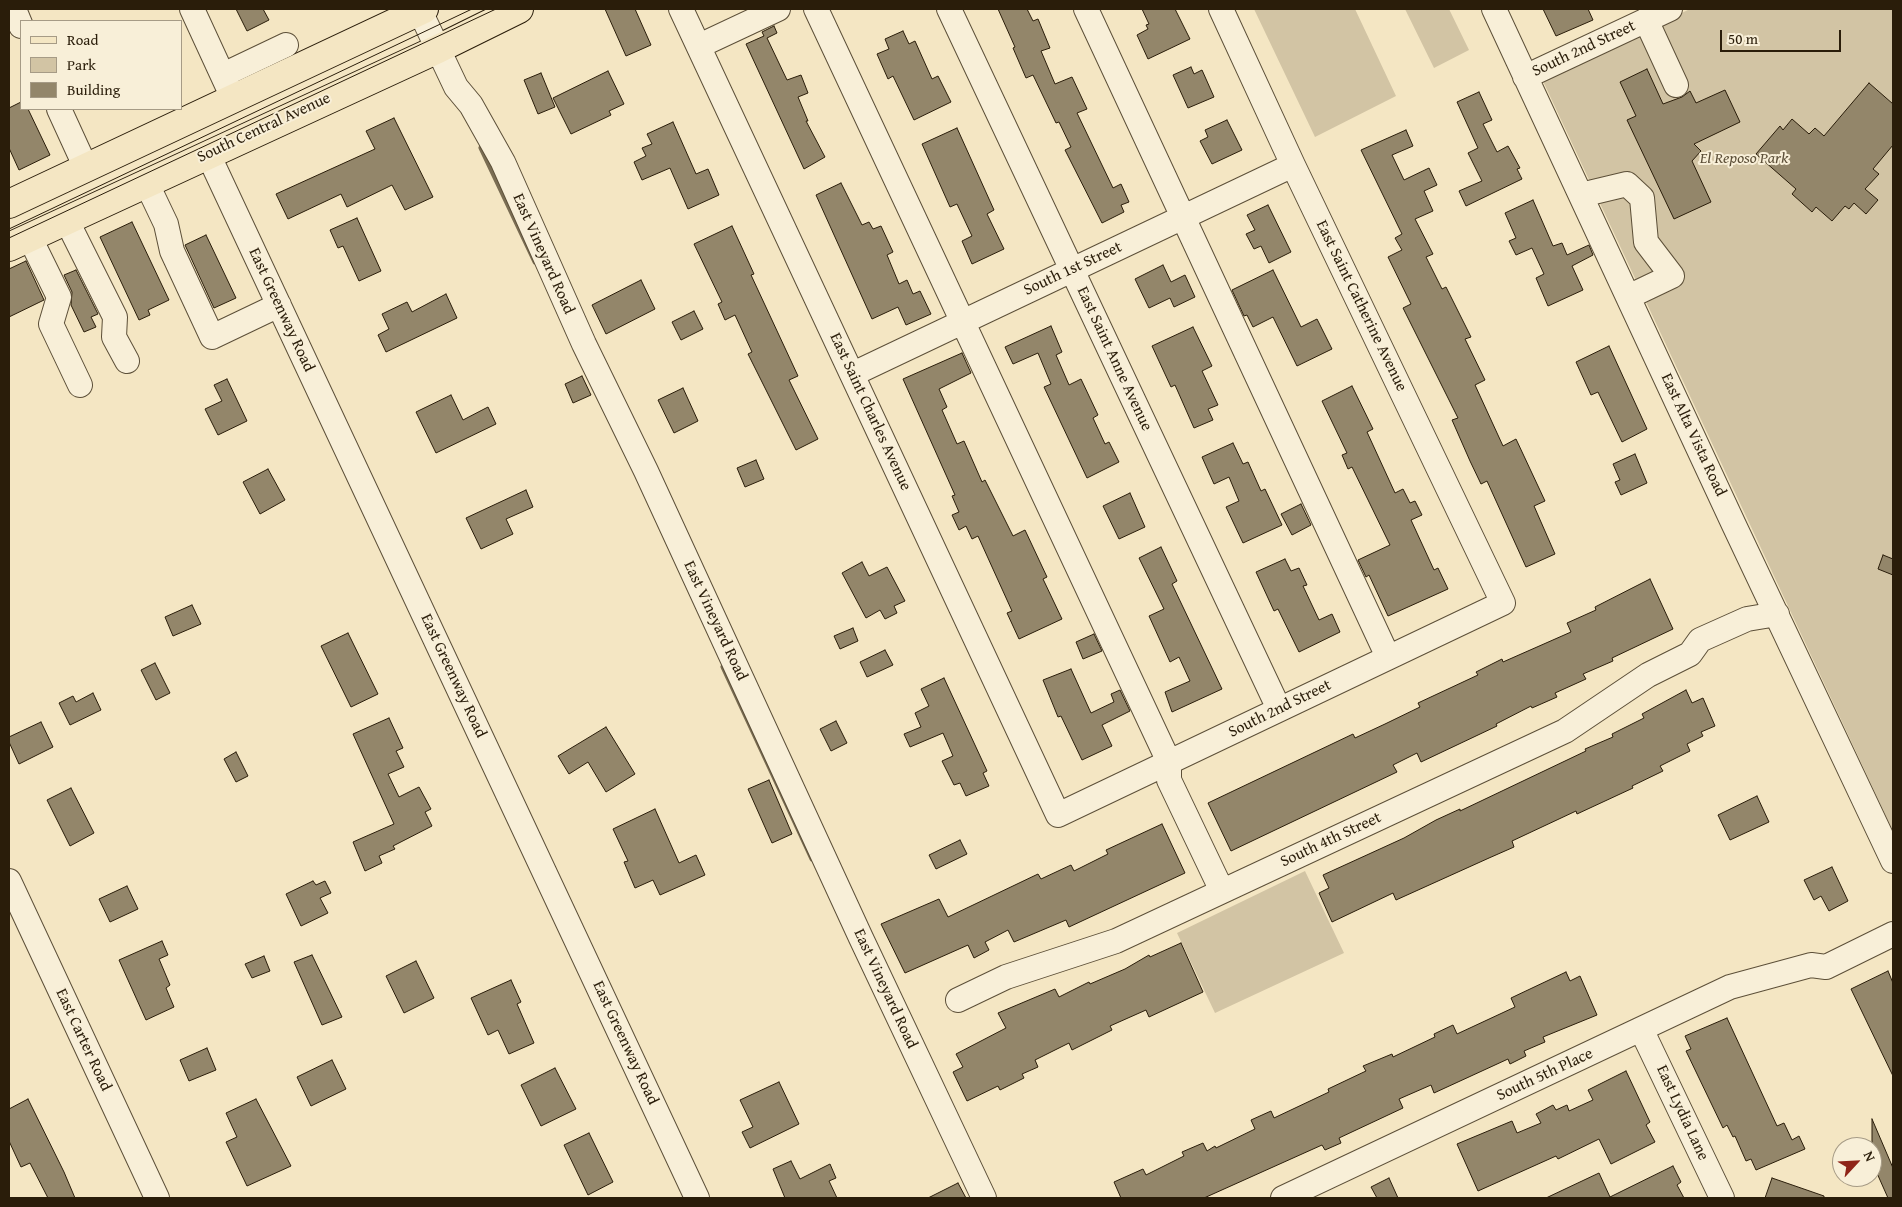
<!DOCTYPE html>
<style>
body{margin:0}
#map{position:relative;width:1902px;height:1207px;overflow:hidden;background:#f4e6c3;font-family:"Gentium Book Plus",serif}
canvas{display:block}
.frame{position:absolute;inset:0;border:10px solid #2a1d0a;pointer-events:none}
.legend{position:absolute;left:20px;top:20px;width:162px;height:90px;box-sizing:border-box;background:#f8efd8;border:1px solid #a69b86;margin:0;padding:6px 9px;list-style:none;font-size:15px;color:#2a1d0a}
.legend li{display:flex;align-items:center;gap:10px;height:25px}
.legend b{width:25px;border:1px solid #a69b86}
.north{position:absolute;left:1832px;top:1137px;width:50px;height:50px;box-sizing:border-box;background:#f8efd8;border:1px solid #a69b86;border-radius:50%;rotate:65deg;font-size:14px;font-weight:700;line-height:20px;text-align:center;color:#2a1d0a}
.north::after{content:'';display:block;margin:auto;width:18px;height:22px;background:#8f2418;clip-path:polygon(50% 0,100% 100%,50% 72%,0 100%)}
.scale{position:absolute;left:1720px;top:30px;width:121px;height:22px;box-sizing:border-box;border:2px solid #2a1d0a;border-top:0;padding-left:6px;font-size:15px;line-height:18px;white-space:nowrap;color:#2a1d0a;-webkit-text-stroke:4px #f8efd8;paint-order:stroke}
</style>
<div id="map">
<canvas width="1902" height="1207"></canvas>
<div class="frame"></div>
<ul class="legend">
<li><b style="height:6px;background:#f4e6c3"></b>Road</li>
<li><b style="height:14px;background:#d2c4a4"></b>Park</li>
<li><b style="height:14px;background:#93866a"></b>Building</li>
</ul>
<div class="north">N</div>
<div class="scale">50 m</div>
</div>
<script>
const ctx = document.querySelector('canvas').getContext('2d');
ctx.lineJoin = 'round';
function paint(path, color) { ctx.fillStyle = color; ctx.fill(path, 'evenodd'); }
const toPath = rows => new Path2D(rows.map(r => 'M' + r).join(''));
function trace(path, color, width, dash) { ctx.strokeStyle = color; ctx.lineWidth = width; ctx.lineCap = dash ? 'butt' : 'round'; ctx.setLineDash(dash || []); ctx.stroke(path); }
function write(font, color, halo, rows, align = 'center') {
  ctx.font = font + ' "Gentium Book Plus",serif'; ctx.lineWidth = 4; ctx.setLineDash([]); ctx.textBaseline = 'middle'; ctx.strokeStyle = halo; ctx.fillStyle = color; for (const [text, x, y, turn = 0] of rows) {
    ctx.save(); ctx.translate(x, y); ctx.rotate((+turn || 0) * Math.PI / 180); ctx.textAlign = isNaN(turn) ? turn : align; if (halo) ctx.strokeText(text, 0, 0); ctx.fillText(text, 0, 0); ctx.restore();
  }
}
paint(toPath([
 [1254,9,1355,9,1396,96,1315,137],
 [1405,9,1449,9,1469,50,1434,68],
 [1690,9,1893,9,1893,831,1542,79],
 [1305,871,1344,953,1215,1013,1177,933]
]), '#d2c4a4');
trace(toPath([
 [481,148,535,262],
 [723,667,812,859]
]), '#7a6d53', 5);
const building = toPath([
 [236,9,263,9,269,20,247,31,236,9],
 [605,9,635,9,651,45,626,56,605,9],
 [998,9,1027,9,1033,21,1038,19,1050,48,1041,51,1055,84,1072,77,1087,109,1077,113,1113,188,1121,184,1129,202,1121,205,1124,212,1102,223,1065,150,1071,147,1059,122,1056,123,1033,75,1026,78,1013,48,1015,47,998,9],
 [1142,9,1175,9,1190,39,1148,59,1137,35,1148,29,1146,25,1149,24,1142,9],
 [1543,9,1588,9,1593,20,1556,36,1543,9],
 [774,26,777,33,767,38,787,80,801,75,808,93,798,97,808,121,806,121,825,157,804,169,746,44,764,36,762,32,774,26],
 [903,31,909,44,915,41,932,79,938,76,951,102,914,120,893,76,888,79,877,54,889,49,885,39,903,31],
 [1191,67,1194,74,1202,70,1214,97,1188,108,1173,75,1191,67],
 [1647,69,1663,104,1682,97,1690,91,1696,103,1725,90,1740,122,1694,144,1701,151,1692,161,1711,202,1674,219,1627,120,1636,116,1620,82,1647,69],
 [608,71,624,104,609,111,611,115,571,134,553,98,608,71],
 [541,73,555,107,538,114,524,80,541,73],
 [1869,83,1893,104,1893,145,1873,169,1879,174,1865,189,1878,200,1866,214,1854,203,1849,209,1845,206,1832,221,1816,207,1812,212,1792,194,1796,189,1756,154,1780,126,1783,130,1792,119,1809,134,1815,128,1824,136,1869,83],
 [1479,92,1492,120,1483,124,1497,152,1508,146,1520,168,1517,169,1522,179,1466,206,1459,191,1482,181,1468,153,1478,148,1457,102,1479,92],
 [21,102,21,109,28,109,50,155,19,170,9,148,9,108,21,102],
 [394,118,433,197,405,210,392,185,347,207,341,194,288,219,276,194,375,149,366,131,394,118],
 [1227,120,1242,150,1212,164,1200,141,1208,137,1205,130,1227,120],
 [673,122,696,174,708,169,719,195,688,209,670,168,642,180,634,162,646,156,642,148,652,144,647,134,673,122],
 [957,128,994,210,987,214,1004,249,972,264,962,241,972,236,957,204,950,207,922,144,957,128],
 [1406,130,1413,146,1392,155,1404,180,1429,168,1437,185,1424,191,1433,211,1415,219,1433,254,1426,257,1442,289,1446,287,1471,337,1465,339,1485,380,1475,385,1503,446,1516,439,1545,501,1534,506,1555,554,1526,567,1487,481,1481,484,1470,461,1452,420,1458,418,1403,308,1411,304,1388,257,1402,250,1395,238,1402,234,1361,150,1406,130],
 [841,183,862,225,869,222,873,229,881,226,893,252,887,255,899,284,907,280,913,294,920,291,931,314,906,325,898,307,872,319,816,195,841,183],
 [1533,200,1553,246,1562,243,1567,255,1589,245,1593,255,1572,266,1583,290,1548,306,1536,278,1544,274,1532,248,1516,255,1509,241,1516,238,1505,213,1533,200],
 [1268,205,1291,252,1269,263,1261,246,1254,249,1246,234,1255,230,1247,215,1268,205],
 [357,218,381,271,359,281,343,246,338,248,330,230,357,218],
 [132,222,169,300,148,310,150,315,139,320,100,237,132,222],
 [732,226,754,274,751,275,798,376,789,380,818,439,796,450,748,354,752,352,735,315,725,320,718,304,722,302,694,244,732,226],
 [206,235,236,298,214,308,185,245,206,235],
 [26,261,44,300,9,317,9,269,26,261],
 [1163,265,1171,282,1185,275,1195,297,1174,307,1170,298,1149,308,1135,279,1163,265],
 [76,270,98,314,91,317,96,327,84,332,71,305,72,292,64,275,76,270],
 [1273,270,1301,327,1317,319,1332,349,1297,366,1273,317,1253,327,1247,315,1244,316,1232,290,1273,270],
 [641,280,655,309,606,334,592,305,641,280],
 [446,294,457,318,386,352,378,335,389,329,382,314,407,302,412,312,446,294],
 [694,311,703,329,681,340,672,322,694,311],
 [1051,326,1062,352,1056,355,1069,385,1081,379,1098,415,1093,418,1105,444,1109,442,1119,462,1087,478,1044,387,1051,384,1038,353,1013,364,1005,347,1051,326],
 [1193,327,1212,366,1202,371,1218,405,1208,409,1213,420,1194,428,1175,385,1171,387,1152,346,1193,327],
 [1609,346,1647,429,1622,442,1598,392,1591,395,1576,362,1609,346],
 [962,353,971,373,939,389,947,407,942,410,957,444,964,441,982,482,985,480,1013,536,1025,530,1047,577,1043,579,1062,619,1019,639,1007,613,1012,611,978,536,972,539,966,526,959,530,952,515,959,512,952,496,955,495,903,379,962,353],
 [582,376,591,395,573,403,565,384,582,376],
 [227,379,247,421,218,435,205,409,222,401,214,385,227,379],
 [1352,386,1373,429,1367,432,1395,493,1403,489,1410,503,1415,501,1422,515,1411,520,1434,570,1438,568,1448,589,1388,616,1369,575,1366,577,1358,560,1390,545,1352,467,1348,469,1342,455,1347,453,1322,401,1352,386],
 [683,388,698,421,674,433,658,400,683,388],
 [451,395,463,420,488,407,496,424,436,453,416,412,451,395],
 [1233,443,1243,464,1248,462,1261,491,1265,489,1282,525,1243,543,1226,507,1239,501,1229,477,1214,484,1202,457,1233,443],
 [1635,454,1647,483,1621,495,1615,482,1620,480,1613,464,1635,454],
 [756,460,764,479,745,487,737,468,756,460],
 [268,469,285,500,260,514,243,482,268,469],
 [526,490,533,507,506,519,513,534,481,549,466,518,526,490],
 [1130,493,1145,527,1119,539,1103,506,1130,493],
 [1301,504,1311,525,1292,535,1281,514,1301,504],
 [1161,547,1177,581,1172,584,1222,689,1172,712,1165,692,1190,681,1179,657,1170,662,1149,616,1164,609,1139,558,1161,547],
 [1883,555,1893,559,1893,575,1878,569,1883,555],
 [1285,559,1291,571,1299,568,1307,585,1303,586,1319,620,1332,614,1340,632,1299,652,1278,609,1274,611,1256,572,1285,559],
 [862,562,869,576,887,567,905,601,894,606,897,613,885,619,880,610,866,618,842,573,862,562],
 [1650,579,1673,629,1612,658,1613,661,1583,674,1586,679,1555,693,1557,697,1532,708,1531,706,1496,724,1497,726,1421,762,1417,753,1393,765,1397,772,1231,851,1208,803,1353,734,1355,738,1385,724,1420,707,1418,703,1478,675,1476,672,1502,659,1503,662,1571,632,1567,623,1596,610,1595,607,1650,579],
 [192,605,201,624,173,636,165,617,192,605],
 [853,628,858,641,840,649,834,636,853,628],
 [348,633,378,694,351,707,321,646,348,633],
 [1094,634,1102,651,1083,659,1076,642,1094,634],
 [885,650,893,665,867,677,860,662,885,650],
 [155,663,170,693,156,700,141,670,155,663],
 [1071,669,1091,713,1114,702,1111,694,1120,690,1130,711,1102,725,1112,746,1082,760,1061,716,1058,717,1043,680,1071,669],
 [944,678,987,771,983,773,989,786,966,796,960,783,954,785,942,761,953,756,943,733,910,747,904,734,921,727,915,713,929,706,921,689,944,678],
 [1686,690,1692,703,1703,698,1715,726,1701,732,1703,736,1687,744,1690,751,1660,766,1663,771,1632,786,1633,788,1577,814,1576,811,1512,841,1514,847,1489,858,1396,900,1393,893,1332,922,1319,893,1329,888,1323,875,1404,838,1436,820,1460,809,1460,811,1586,751,1585,749,1613,737,1612,734,1644,718,1642,714,1686,690],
 [93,693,101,710,70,725,59,703,73,696,76,702,93,693],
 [389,718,403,748,396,751,404,767,388,774,399,797,419,787,431,809,425,812,432,826,393,846,395,849,379,856,382,863,365,871,353,842,394,824,353,734,389,718],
 [836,721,847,743,831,751,820,729,836,721],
 [41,722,53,747,19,764,9,742,9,737,41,722],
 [606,727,635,774,606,792,588,762,569,774,558,756,606,727],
 [236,752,248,776,236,782,224,759,236,752],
 [769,780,792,834,772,843,748,789,769,780],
 [71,788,94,833,70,846,47,800,71,788],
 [1757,796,1769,822,1730,840,1718,815,1757,796],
 [655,809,679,863,696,855,705,875,660,895,653,880,635,888,624,862,628,861,613,829,655,809],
 [1162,824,1185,873,1069,927,1066,920,1014,942,1008,930,985,942,989,950,974,958,968,945,905,973,881,924,939,899,948,917,1038,874,1041,879,1071,865,1074,871,1108,854,1106,850,1162,824],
 [960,840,967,854,936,869,929,855,960,840],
 [1832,867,1848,901,1829,911,1821,896,1814,900,1804,880,1832,867],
 [313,881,316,885,325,881,331,893,320,898,328,913,301,926,286,894,313,881],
 [127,886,138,909,110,922,99,899,127,886],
 [162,941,168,955,159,959,170,985,166,988,174,1007,146,1020,119,960,162,941],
 [1181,943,1203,992,1149,1017,1146,1010,1110,1026,1112,1030,1072,1050,1069,1043,1035,1060,1038,1067,1022,1074,1024,1078,1000,1090,998,1086,967,1101,953,1072,963,1067,956,1054,1006,1028,998,1013,1055,989,1059,997,1089,982,1090,984,1125,969,1149,955,1150,957,1181,943],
 [312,955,342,1017,322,1025,294,962,312,955],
 [264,956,270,971,252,978,245,964,264,956],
 [416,961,434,998,404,1013,386,976,416,961],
 [1888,971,1893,983,1893,1076,1851,989,1888,971],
 [1566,972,1570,981,1580,976,1597,1015,1543,1037,1545,1042,1524,1051,1526,1056,1510,1064,1508,1059,1434,1093,1431,1085,1399,1099,1403,1108,1339,1138,1341,1143,1325,1150,1322,1145,1204,1198,1121,1198,1114,1182,1143,1169,1146,1175,1184,1156,1182,1152,1203,1143,1207,1151,1215,1146,1216,1148,1255,1129,1251,1120,1271,1111,1274,1118,1329,1092,1328,1089,1366,1071,1363,1066,1392,1054,1393,1057,1435,1037,1434,1034,1453,1025,1457,1034,1515,1007,1511,998,1566,972],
 [511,980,521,1002,517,1004,534,1043,509,1054,498,1030,488,1035,471,998,511,980],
 [1727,1018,1777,1126,1784,1123,1792,1140,1799,1136,1805,1149,1756,1170,1751,1159,1746,1161,1735,1136,1733,1137,1727,1125,1723,1128,1686,1051,1691,1049,1685,1036,1727,1018],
 [207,1048,216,1070,189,1081,180,1060,207,1048],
 [332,1060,346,1089,311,1106,297,1077,332,1060],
 [555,1068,576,1109,541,1126,521,1085,555,1068],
 [1626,1071,1650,1122,1646,1125,1655,1142,1611,1164,1599,1139,1558,1159,1556,1156,1478,1191,1457,1144,1512,1121,1517,1133,1541,1123,1536,1114,1553,1105,1556,1110,1567,1105,1569,1111,1593,1100,1588,1090,1626,1071],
 [779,1082,799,1124,750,1148,742,1132,753,1127,740,1100,779,1082],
 [28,1099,64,1172,75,1198,48,1198,30,1163,21,1167,9,1141,9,1109,28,1099],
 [256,1099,291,1166,247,1186,226,1142,237,1137,226,1113,256,1099],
 [1872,1119,1893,1168,1893,1198,1888,1198,1872,1162,1872,1119],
 [589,1133,613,1182,588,1195,564,1145,589,1133],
 [791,1161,800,1179,830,1164,836,1178,829,1181,837,1198,785,1198,773,1169,791,1161],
 [1673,1166,1681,1182,1677,1185,1684,1198,1546,1198,1599,1173,1610,1197,1673,1166],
 [1389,1178,1398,1198,1377,1198,1371,1187,1389,1178],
 [1772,1178,1824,1196,1824,1198,1765,1198,1772,1178],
 [958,1183,966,1198,928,1198,958,1183]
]);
paint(building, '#93866a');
trace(building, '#2a1d0a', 1);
const minor = toPath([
 [14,9,21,26],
 [192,9,233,98],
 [419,9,456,87,471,105,503,162,584,344,646,471,861,938,984,1198],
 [681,9,1058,815,1503,603,1293,165,1221,9],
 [816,9,1169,762,1169,780,1222,891],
 [949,9,1279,709],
 [1086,9,1388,657],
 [1494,9,1734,525,1893,861],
 [1646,20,1676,85],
 [699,46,778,9],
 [223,75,286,45],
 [1525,77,1670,9],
 [59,109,86,168],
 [208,154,697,1198],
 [146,182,166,224,172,251,212,337,279,305],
 [1581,195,1627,184,1642,198,1646,242,1672,276,1628,297],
 [67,221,115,317,114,337,127,361],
 [30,238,59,297,51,324,80,385],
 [853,374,1293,165],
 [9,881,157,1198],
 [958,1000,1006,977,1116,941,1565,731,1648,675,1690,654,1700,640,1747,619,1777,614],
 [1641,1029,1722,1198],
 [1283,1198,1730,987,1811,965,1826,967,1893,934]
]);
const major = toPath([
 [9,204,424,9],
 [9,247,438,49,519,9]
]);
trace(minor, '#5c4f38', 26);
trace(major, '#2a1d0a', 30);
trace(minor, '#f8efd8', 24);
trace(major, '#f4e6c3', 28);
trace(toPath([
 [9,229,472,9],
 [9,238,496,9]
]), '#2a1d0a', 1);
write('16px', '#2a1d0a', '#f8efd8', [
 ["South 2nd Street",1584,49,-25],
 ["South Central Avenue",264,128,-25],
 ["East Vineyard Road",543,254,66],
 ["South 1st Street",1073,269,-25],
 ["East Saint Catherine Avenue",1361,306,64],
 ["East Greenway Road",281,310,65],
 ["East Saint Anne Avenue",1114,359,65],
 ["East Saint Charles Avenue",870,412,65],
 ["East Alta Vista Road",1693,435,65],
 ["East Vineyard Road",715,621,65],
 ["East Greenway Road",453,676,65],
 ["South 2nd Street",1280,709,-26],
 ["South 4th Street",1331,840,-25],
 ["East Vineyard Road",885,989,65],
 ["East Carter Road",83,1040,65],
 ["East Greenway Road",625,1043,65],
 ["South 5th Place",1545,1075,-25],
 ["East Lydia Lane",1682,1113,65]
]);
write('italic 16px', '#5c4f38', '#f8efd8', [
 ["El Reposo Park",1744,159]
]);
</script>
